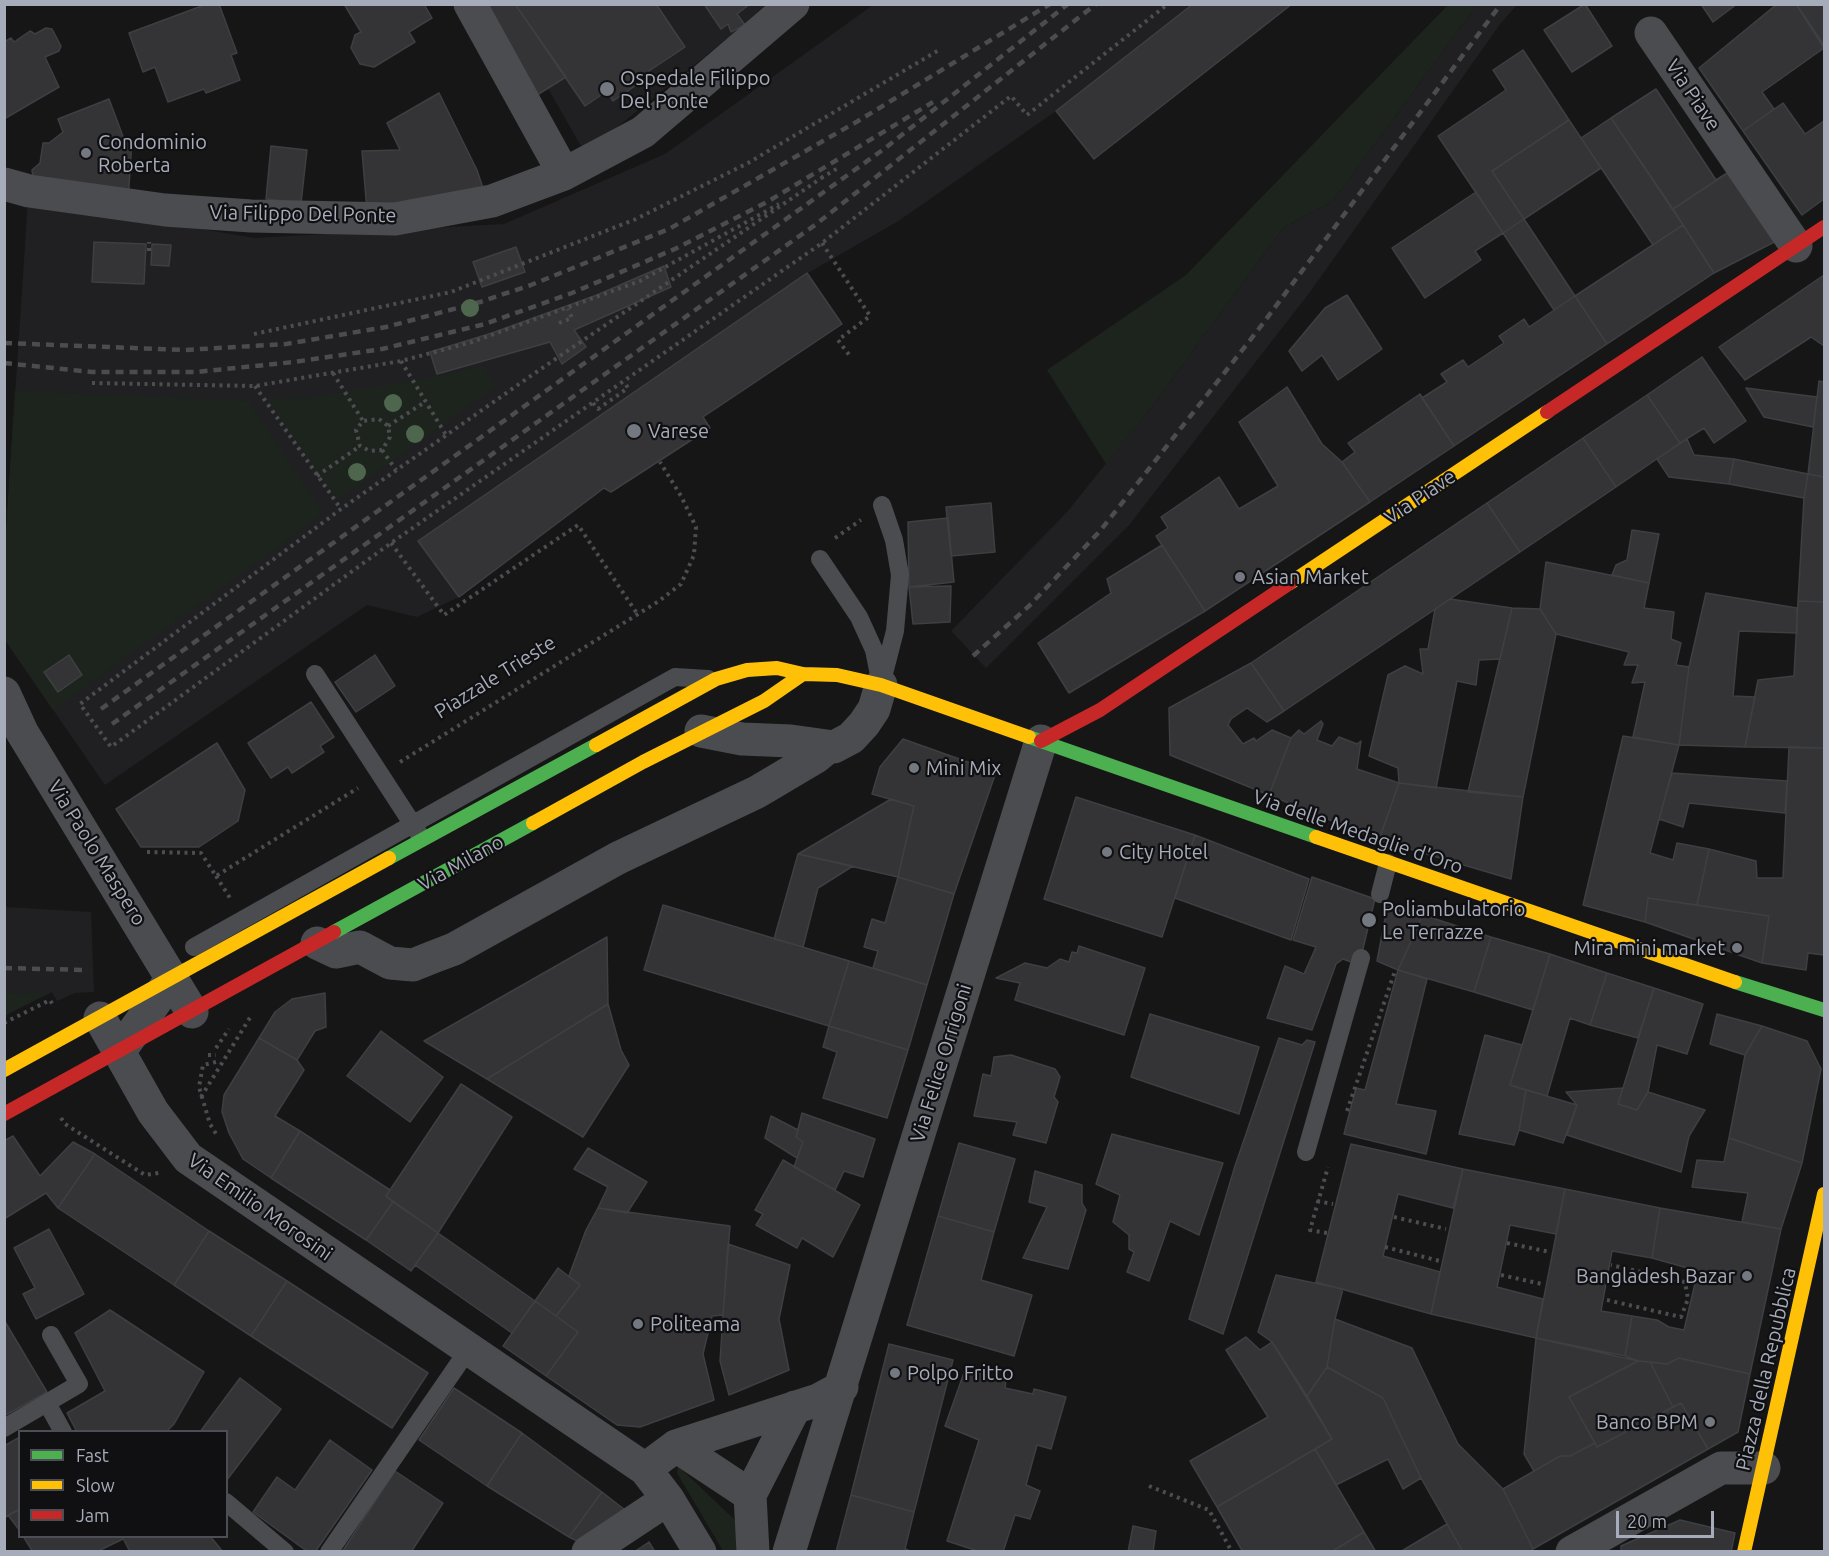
<!DOCTYPE html>
<style>
body{margin:0}
#map{position:relative;width:1829px;height:1556px;overflow:hidden;background:#161616;font-family:Ubuntu,sans-serif}
canvas{display:block}
.frame{position:absolute;inset:0;border:6px solid #a6acb9;pointer-events:none}
.legend{position:absolute;left:18px;top:1430px;width:210px;height:108px;box-sizing:border-box;background:#101012;border:2px solid #4c4e55;margin:0;padding:8px 10px;list-style:none;font-size:18px;color:#a6acb9}
.legend li{display:flex;align-items:center;gap:12px;height:30px}
.legend b{width:30px;border:2px solid #4c4e55}
.scale{position:absolute;left:1616px;top:1511px;width:98px;height:27px;box-sizing:border-box;border:3px solid #a6acb9;border-top:0;padding-left:8px;font-size:18px;line-height:21px;white-space:nowrap;color:#a6acb9;-webkit-text-stroke:4px #101012;paint-order:stroke}
</style>
<div id="map">
<canvas width="1829" height="1556"></canvas>
<div class="frame"></div>
<ul class="legend">
<li><b style="height:8px;background:#4caf50"></b>Fast</li>
<li><b style="height:8px;background:#ffc107"></b>Slow</li>
<li><b style="height:8px;background:#c62828"></b>Jam</li>
</ul>
<div class="scale">20 m</div>
</div>
<script>
const ctx = document.querySelector('canvas').getContext('2d');
ctx.lineJoin = 'round';
function paint(path, color) { ctx.fillStyle = color; ctx.fill(path, 'evenodd'); }
const toPath = rows => new Path2D(rows.map(r => 'M' + r).join(''));
function trace(path, color, width, dash) { ctx.strokeStyle = color; ctx.lineWidth = width; ctx.lineCap = dash ? 'butt' : 'round'; ctx.setLineDash(dash || []); ctx.stroke(path); }
function write(font, color, halo, rows, align = 'center') {
  ctx.font = font + ' Ubuntu,sans-serif'; ctx.lineWidth = 4.5; ctx.setLineDash([]); ctx.textBaseline = 'middle'; ctx.strokeStyle = halo; ctx.fillStyle = color; for (const [text, x, y, turn = 0] of rows) {
    ctx.save(); ctx.translate(x, y); ctx.rotate((+turn || 0) * Math.PI / 180); ctx.textAlign = isNaN(turn) ? turn : align; if (halo) ctx.strokeText(text, 0, 0); ctx.fillText(text, 0, 0); ctx.restore();
  }
}
paint(toPath([
 [500,5,769,5,585,153],
 [873,5,1292,5,1094,159,1056,111,900,220,808,273,842,324,703,417,710,428,611,492,604,488,459,597,417,617,367,605,105,785,5,640,5,547,28,200,255,238,504,224,665,154],
 [1477,5,1517,5,1501,23,1310,292,1130,524,986,668,951,631,1067,512,1153,405,1283,228,1333,201],
 [5,907,91,912,94,992,75,993,57,1001,52,992,5,1016]
]), '#202022');
paint(toPath([
 [1448,5,1477,5,1333,201,1283,228,1153,405,1106,464,1047,370,1186,275],
 [482,365,496,386,338,500,266,399,308,398,446,375],
 [15,391,248,401,323,514,53,710,5,640,5,547],
 [49,992,5,1015,5,994],
 [678,1466,735,1520,741,1551,723,1551,677,1473]
]), '#1c241d');
const building = toPath([
 [207,4,219,4,237,53,231,55,240,80,206,93,204,89,168,102,155,67,143,72,129,33,207,4],
 [344,4,424,4,432,18,409,32,415,42,374,67,360,64,351,48,355,35,361,32,344,4],
 [487,4,515,4,566,77,537,95,487,4],
 [515,4,656,4,685,47,649,71,648,77,613,101,607,91,585,106,515,4],
 [704,4,750,4,737,14,745,25,731,32,728,24,721,29,704,4],
 [1193,4,1292,4,1094,159,1056,111,1193,4],
 [1585,4,1612,46,1572,72,1544,30,1585,4],
 [1701,4,1737,4,1713,22,1701,4],
 [1777,4,1796,4,1824,48,1762,92,1774,109,1743,131,1699,68,1777,4],
 [1796,4,1824,4,1824,45,1796,4],
 [46,28,52,29,61,46,59,51,45,57,59,87,4,119,4,42,11,38,14,42,30,31,35,34,46,28],
 [1523,50,1569,120,1492,171,1524,219,1503,233,1438,136,1506,90,1493,70,1523,50],
 [1656,89,1716,180,1732,170,1673,209,1611,118,1656,89],
 [439,93,477,170,485,194,367,211,362,151,400,150,387,123,439,93],
 [109,99,124,139,132,140,128,201,35,187,32,170,40,163,43,143,49,143,63,132,58,119,109,99],
 [1783,103,1805,134,1824,121,1824,199,1802,215,1743,131,1783,103],
 [1611,118,1683,225,1653,245,1581,138,1611,118],
 [1569,120,1601,168,1524,219,1492,171,1569,120],
 [271,146,307,150,301,203,266,199,271,146],
 [1732,170,1784,237,1714,273,1673,209,1732,170],
 [1476,192,1503,233,1475,251,1481,260,1425,298,1392,248,1476,192],
 [1524,219,1575,296,1554,310,1503,233,1524,219],
 [1683,225,1714,273,1607,344,1575,296,1683,225],
 [94,242,146,244,144,284,92,282,94,242],
 [152,244,171,245,169,266,151,265,152,244],
 [516,247,525,272,482,287,473,262,516,247],
 [664,266,671,287,574,330,586,347,562,364,550,342,437,374,430,352,492,333,597,295,664,266],
 [807,273,842,324,703,417,710,428,611,492,604,488,459,597,418,541,807,273],
 [1824,275,1824,346,1811,337,1745,380,1719,347,1824,275],
 [1347,295,1382,349,1338,380,1322,355,1302,371,1289,351,1325,308,1347,295],
 [1575,296,1607,344,1454,446,1422,398,1447,382,1441,374,1463,360,1468,367,1504,343,1499,336,1524,319,1529,327,1575,296],
 [1702,357,1746,421,1714,443,1704,428,1680,443,1647,395,1702,357],
 [1819,381,1824,382,1824,477,1808,474,1819,381],
 [1287,387,1322,444,1342,462,1370,502,1205,611,1156,536,1168,528,1161,517,1219,477,1239,509,1278,486,1239,422,1287,387],
 [1746,388,1817,397,1813,427,1764,417,1746,388],
 [1420,394,1454,446,1370,502,1342,462,1355,452,1348,443,1420,394],
 [1647,395,1680,443,1616,487,1583,438,1647,395],
 [1583,438,1616,487,1520,552,1487,503,1583,438],
 [1687,439,1694,455,1734,459,1729,484,1669,477,1657,459,1687,439],
 [1734,459,1808,474,1804,498,1729,484,1734,459],
 [1808,474,1824,477,1824,602,1798,601,1804,498,1808,474],
 [991,503,995,552,951,556,946,507,991,503],
 [1487,503,1520,552,1284,711,1251,663,1487,503],
 [948,518,954,582,909,587,908,522,948,518],
 [1632,530,1659,534,1649,583,1612,575,1616,565,1627,560,1632,530],
 [1162,545,1205,611,1069,693,1038,643,1111,593,1107,579,1162,545],
 [1546,562,1649,583,1644,608,1674,612,1671,639,1681,643,1676,665,1689,667,1679,745,1633,737,1645,682,1632,683,1638,665,1624,665,1629,652,1556,634,1540,609,1546,562],
 [951,586,950,622,913,624,909,587,951,586],
 [1706,593,1797,608,1797,633,1739,631,1733,696,1755,697,1745,747,1679,745,1689,667,1706,593],
 [1450,599,1512,608,1500,659,1479,660,1476,685,1457,681,1436,788,1399,783,1398,768,1369,756,1388,675,1405,666,1423,674,1420,649,1428,649,1435,609,1450,599],
 [1798,601,1824,602,1824,748,1745,747,1758,680,1794,676,1798,601],
 [1512,608,1540,609,1556,634,1523,797,1468,792,1512,608],
 [69,655,82,675,58,692,44,672,69,655],
 [375,655,395,686,356,712,335,682,375,655],
 [1251,663,1284,711,1267,722,1247,708,1231,719,1228,725,1243,744,1254,738,1256,741,1272,730,1291,738,1269,795,1170,755,1169,708,1251,663],
 [311,702,334,737,320,746,324,752,292,773,288,767,271,778,248,743,311,702],
 [1321,721,1323,724,1317,740,1332,746,1339,737,1357,744,1361,741,1357,769,1399,783,1379,840,1269,795,1291,738,1299,730,1304,734,1321,721],
 [1623,736,1679,745,1650,853,1673,860,1677,843,1709,849,1697,905,1648,898,1645,922,1583,905,1623,736],
 [903,739,996,772,954,894,898,877,914,806,872,794,880,767,903,739],
 [217,743,245,790,238,821,199,847,141,847,116,809,217,743],
 [1789,747,1824,748,1824,955,1808,953,1806,970,1762,963,1769,916,1697,905,1709,849,1756,861,1757,878,1783,878,1789,747],
 [1672,773,1787,781,1785,813,1689,803,1683,827,1659,819,1672,773],
 [1399,783,1523,797,1511,879,1379,840,1399,783],
 [1076,797,1195,835,1162,937,1044,899,1076,797],
 [891,799,914,806,898,877,798,854,891,799],
 [1195,835,1309,879,1291,940,1175,898,1195,835],
 [798,854,853,866,818,888,803,947,774,939,798,854],
 [898,877,954,894,927,985,873,968,878,951,864,947,872,919,885,923,898,877],
 [1312,877,1375,899,1359,965,1343,959,1336,964,1312,1030,1267,1018,1285,966,1304,974,1316,947,1293,940,1312,877],
 [1648,898,1769,916,1762,963,1645,922,1648,898],
 [1388,903,1423,915,1398,970,1377,961,1388,903],
 [663,905,849,961,829,1026,644,970,663,905],
 [1423,915,1491,937,1474,992,1398,970,1423,915],
 [607,937,608,1004,487,1079,424,1041,607,937],
 [1491,937,1550,954,1533,1010,1474,992,1491,937],
 [1079,946,1145,968,1124,1035,1015,1000,1020,983,996,978,1025,963,1047,968,1060,959,1069,962,1072,952,1077,953,1079,946],
 [1550,954,1607,973,1590,1025,1570,1018,1547,1096,1510,1085,1550,954],
 [849,961,927,985,908,1050,829,1026,849,961],
 [1398,970,1427,979,1396,1104,1436,1111,1426,1154,1344,1134,1356,1088,1365,1090,1398,970],
 [1607,973,1654,988,1638,1038,1590,1025,1607,973],
 [1654,988,1703,1004,1687,1054,1657,1045,1648,1092,1637,1110,1618,1104,1654,988],
 [325,993,326,1027,315,1031,297,1060,259,1038,275,1012,292,999,325,993],
 [608,1004,621,1050,629,1065,583,1137,487,1079,608,1004],
 [1150,1014,1259,1047,1239,1114,1131,1077,1150,1014],
 [1717,1014,1762,1026,1745,1055,1710,1044,1717,1014],
 [829,1026,908,1050,887,1118,823,1098,837,1052,823,1047,829,1026],
 [1762,1026,1807,1041,1821,1069,1802,1163,1729,1138,1745,1055,1762,1026],
 [381,1031,443,1077,410,1122,347,1076,381,1031],
 [1485,1035,1522,1045,1510,1085,1526,1090,1519,1130,1514,1145,1459,1134,1485,1035],
 [259,1038,297,1060,304,1070,275,1116,300,1131,271,1178,243,1159,229,1133,222,1112,224,1095,259,1038],
 [1279,1038,1302,1045,1307,1040,1315,1042,1223,1334,1189,1319,1235,1166,1279,1038],
 [1011,1055,1055,1069,1060,1077,1054,1097,1058,1102,1046,1143,1013,1135,1017,1122,974,1116,983,1074,991,1076,994,1057,1011,1055],
 [461,1084,512,1117,438,1233,386,1196,461,1084],
 [1623,1088,1618,1104,1637,1110,1648,1092,1705,1110,1689,1136,1681,1172,1567,1135,1577,1105,1566,1092,1623,1088],
 [1526,1090,1577,1105,1563,1143,1519,1130,1526,1090],
 [802,1113,875,1139,863,1177,844,1171,835,1190,794,1167,803,1142,796,1137,802,1113],
 [771,1116,798,1130,796,1137,803,1142,797,1158,765,1138,771,1116],
 [300,1131,390,1190,386,1196,393,1202,366,1240,271,1178,300,1131],
 [1112,1134,1223,1163,1199,1235,1170,1221,1149,1281,1127,1272,1134,1252,1129,1249,1129,1235,1113,1222,1120,1195,1096,1184,1112,1134],
 [13,1136,40,1176,73,1142,95,1154,58,1208,46,1193,4,1219,4,1141,13,1136],
 [1729,1138,1802,1163,1781,1229,1742,1222,1748,1193,1692,1187,1697,1160,1724,1162,1729,1138],
 [959,1143,1015,1159,994,1232,938,1216,959,1143],
 [1351,1144,1463,1169,1453,1208,1398,1194,1383,1256,1440,1272,1431,1314,1316,1282,1351,1144],
 [588,1148,647,1182,627,1213,598,1208,608,1187,574,1169,588,1148],
 [95,1154,209,1231,174,1285,58,1208,95,1154],
 [783,1160,860,1205,833,1257,802,1238,797,1248,756,1225,763,1214,755,1210,783,1160],
 [1463,1169,1565,1189,1556,1234,1510,1225,1497,1287,1543,1299,1536,1338,1431,1314,1463,1169],
 [1035,1171,1082,1185,1082,1203,1086,1210,1068,1269,1023,1258,1047,1207,1029,1202,1035,1171],
 [1565,1189,1660,1208,1652,1258,1612,1251,1601,1311,1632,1316,1625,1356,1536,1338,1565,1189],
 [393,1202,438,1233,411,1271,366,1240,393,1202],
 [598,1208,730,1226,723,1315,712,1316,703,1354,714,1400,640,1427,617,1425,546,1376,578,1332,556,1316,580,1285,569,1276,586,1230,598,1208],
 [1660,1208,1781,1229,1750,1374,1679,1358,1667,1364,1638,1361,1625,1356,1632,1316,1657,1320,1669,1327,1684,1330,1698,1271,1652,1258,1660,1208],
 [938,1216,994,1232,981,1280,1032,1295,1014,1356,907,1325,938,1216],
 [49,1229,84,1294,36,1319,23,1294,35,1288,14,1248,49,1229],
 [209,1231,287,1281,251,1336,174,1285,209,1231],
 [438,1233,535,1301,512,1333,415,1265,438,1233],
 [728,1244,790,1265,779,1319,789,1370,729,1395,720,1361,728,1244],
 [558,1268,580,1285,556,1316,535,1301,558,1268],
 [1276,1275,1343,1289,1335,1319,1327,1367,1307,1396,1272,1342,1258,1332,1276,1275],
 [287,1281,428,1373,392,1428,251,1336,287,1281],
 [535,1301,578,1332,546,1376,503,1346,535,1301],
 [110,1310,204,1372,174,1424,166,1432,77,1432,67,1413,105,1391,75,1333,110,1310],
 [1335,1319,1412,1348,1458,1444,1503,1489,1533,1549,1529,1552,1463,1552,1421,1478,1383,1398,1327,1367,1335,1319],
 [4,1320,47,1392,4,1416,4,1320],
 [1246,1337,1260,1350,1272,1342,1332,1439,1217,1507,1190,1461,1268,1417,1226,1350,1246,1337],
 [1536,1338,1638,1361,1569,1397,1595,1443,1570,1456,1560,1456,1534,1471,1524,1454,1536,1338],
 [889,1344,953,1360,914,1512,851,1495,889,1344],
 [1679,1358,1750,1374,1738,1432,1708,1449,1681,1403,1673,1407,1650,1362,1667,1364,1679,1358],
 [1638,1361,1650,1362,1673,1407,1597,1447,1569,1397,1638,1361],
 [1327,1367,1383,1398,1421,1478,1403,1489,1388,1459,1336,1485,1315,1449,1332,1439,1307,1396,1327,1367],
 [965,1370,1006,1380,1005,1388,1033,1394,1034,1389,1066,1397,1051,1449,1037,1445,1026,1485,1040,1491,1030,1519,1015,1515,1003,1552,981,1552,947,1541,979,1440,945,1426,965,1370],
 [240,1378,281,1409,226,1481,226,1432,200,1432,240,1378],
 [454,1388,522,1433,487,1486,419,1440,454,1388],
 [1681,1403,1708,1449,1533,1549,1503,1489,1560,1456,1570,1456,1595,1443,1597,1447,1681,1403],
 [522,1433,602,1492,569,1537,487,1486,522,1433],
 [20,1437,20,1509,4,1518,4,1446,20,1437],
 [330,1440,372,1470,315,1552,308,1552,253,1512,277,1477,295,1490,330,1440],
 [1315,1449,1364,1532,1331,1552,1243,1552,1217,1507,1315,1449],
 [395,1471,443,1503,411,1552,342,1552,395,1471],
 [602,1492,629,1513,579,1542,569,1537,602,1492],
 [851,1495,914,1512,905,1549,913,1552,836,1552,851,1495],
 [20,1509,20,1531,8,1515,20,1509],
 [1680,1520,1735,1533,1731,1552,1621,1552,1621,1546,1680,1520],
 [1447,1524,1463,1552,1400,1552,1447,1524],
 [1133,1526,1156,1531,1153,1552,1128,1552,1133,1526],
 [1364,1532,1376,1552,1331,1552,1364,1532],
 [23,1536,122,1536,123,1539,96,1552,33,1552,23,1536],
 [122,1536,210,1536,223,1552,130,1552,122,1536],
 [649,1542,655,1552,634,1552,649,1542]
]);
paint(building, '#343436');
trace(building, '#3e3f43', 1.5);
trace(toPath([
 [823,177,532,375,341,509,80,704,111,747,391,543,822,243,1011,96,1027,115,1168,4],
 [821,178,838,168],
 [822,243,870,316,838,340,850,356],
 [149,251,149,242],
 [559,323,572,318,568,309],
 [254,334,451,292,636,219,748,163,939,50],
 [401,361,446,435],
 [333,373,363,421,356,430,360,446,370,451,382,450,390,437,388,426,379,419,363,421],
 [92,383,255,386,401,361,472,342,640,281,779,204],
 [255,386,341,509],
 [593,403,598,409,628,388,624,381],
 [388,426,425,402],
 [382,450,396,470],
 [317,476,360,446],
 [835,538,861,520],
 [391,543,444,615,578,525,638,615],
 [400,762,659,601,681,584,694,555,696,527,681,496,660,462],
 [147,852,201,853,216,876,358,788],
 [216,876,230,898],
 [4,1023,50,1000,54,1007],
 [216,1048,229,1029],
 [208,1055,216,1055],
 [216,1062,203,1065,199,1087,210,1124,218,1137],
 [201,1097,251,1016],
 [1347,1111,1395,971],
 [61,1118,65,1124,145,1175,159,1173],
 [1317,1201,1333,1204],
 [1394,1217,1446,1229],
 [1327,1233,1310,1230,1328,1167],
 [1507,1243,1550,1252],
 [1385,1247,1440,1261],
 [1501,1275,1542,1284],
 [1607,1300,1681,1317,1688,1299,1685,1282,1611,1265],
 [1149,1486,1209,1510,1232,1552]
]), '#4c4d51', 4, [3, 4.5]);
trace(toPath([
 [820,559,859,617,874,650,880,680],
 [315,674,419,834],
 [881,685,895,631,900,575,894,540,882,505],
 [1380,894,1388,863],
 [194,947,657,687,675,677,708,679],
 [1306,1152,1361,958],
 [47,1403,63,1432],
 [4,1428,79,1384,51,1335],
 [226,1502,285,1552],
 [329,1552,468,1350]
]), '#4a4c4f', 18);
trace(toPath([
 [470,4,564,174],
 [1651,33,1796,246],
 [4,184,29,191,165,210,251,216,395,219,492,201,564,174,643,132,793,4],
 [4,693,22,732,192,1012],
 [701,731,742,739,791,741,834,747,851,738,864,724,874,709,881,685],
 [317,943,336,952,360,947,390,963,413,965,433,957,454,949,618,858,757,792,816,757,828,747],
 [100,1018,153,1112,188,1158,645,1469,668,1499,700,1552],
 [119,1052,173,977],
 [676,1446,750,1495],
 [645,1469,676,1446,818,1400,842,1387],
 [588,1552,668,1499],
 [753,1552,750,1495,795,1407],
 [789,1552,1041,741],
 [1572,1552,1721,1468,1764,1468]
]), '#4a4c4f', 33);
trace(toPath([
 [1029,737,1316,837],
 [389,858,596,745],
 [334,932,533,823],
 [1735,982,1824,1010]
]), '#4caf50', 14);
trace(toPath([
 [1290,583,1547,412],
 [596,745,716,679,747,670,777,668,803,674,837,675,881,685,1029,737],
 [533,823,643,762,764,701,803,674],
 [1316,837,1735,982],
 [4,1070,389,858],
 [1744,1552,1824,1194]
]), '#ffc107', 14);
trace(toPath([
 [1547,412,1824,227],
 [1041,741,1100,710,1290,583],
 [4,1114,334,932]
]), '#c62828', 14);
trace(toPath([
 [4,343,185,350,286,344,386,327,480,302,531,285,669,229,858,121,1050,4],
 [4,363,92,372,196,372,294,362,382,349,485,324,572,293,677,248,767,202,933,102],
 [973,656,1029,606,1100,531,1258,330,1501,4],
 [101,709,884,149,1068,4],
 [112,724,815,225,1096,4],
 [4,968,86,970]
]), '#4a4c4f', 4.5, [8, 6]);
ctx.fillStyle = '#4e654e';
for (const [x, y] of [
 [470,308],
 [393,403],
 [415,434],
 [357,472]
]) { ctx.beginPath(); ctx.arc(x, y, 9, 0, 2 * Math.PI); ctx.fill(); }
for (const [x, y, r, color] of [
 [607,89,8,"#747880"],
 [86,153,6,"#747880"],
 [634,431,8,"#747880"],
 [1240,577,6,"#747880"],
 [914,768,6,"#747880"],
 [1107,852,6,"#747880"],
 [1369,920,8,"#747880"],
 [1737,948,6,"#747880"],
 [1747,1276,6,"#747880"],
 [638,1324,6,"#747880"],
 [895,1373,6,"#747880"],
 [1710,1422,6,"#747880"]
]) { const dot = new Path2D(); dot.arc(x, y, r, 0, 2 * Math.PI); ctx.fillStyle = color; ctx.fill(dot); trace(dot, '#101012', 2); }
write('20px', '#a6acb9', '#101012', [
 ["Ospedale Filippo",620,78],
 ["Del Ponte",620,101],
 ["Condominio",98,142],
 ["Roberta",98,165],
 ["Varese",648,431],
 ["Asian Market",1252,577],
 ["Mini Mix",926,768],
 ["City Hotel",1119,852],
 ["Poliambulatorio",1382,909],
 ["Le Terrazze",1382,932],
 ["Mira mini market",1725,948,"right"],
 ["Bangladesh Bazar",1735,1276,"right"],
 ["Politeama",650,1324],
 ["Polpo Fritto",907,1373],
 ["Banco BPM",1698,1422,"right"]
], 'left');
write('20px', '#a6acb9', '#101012', [
 ["Via Piave",1693,95,56],
 ["Via Filippo Del Ponte",303,214,1],
 ["Via Piave",1420,497,-34],
 ["Piazzale Trieste",495,677,-32],
 ["Via delle Medaglie d'Oro",1358,832,19],
 ["Via Paolo Maspero",97,853,58],
 ["Via Milano",461,863,-29],
 ["Via Felice Orrigoni",941,1063,-73],
 ["Via Emilio Morosini",260,1207,35],
 ["Piazza della Repubblica",1766,1369,-77]
]);
</script>
